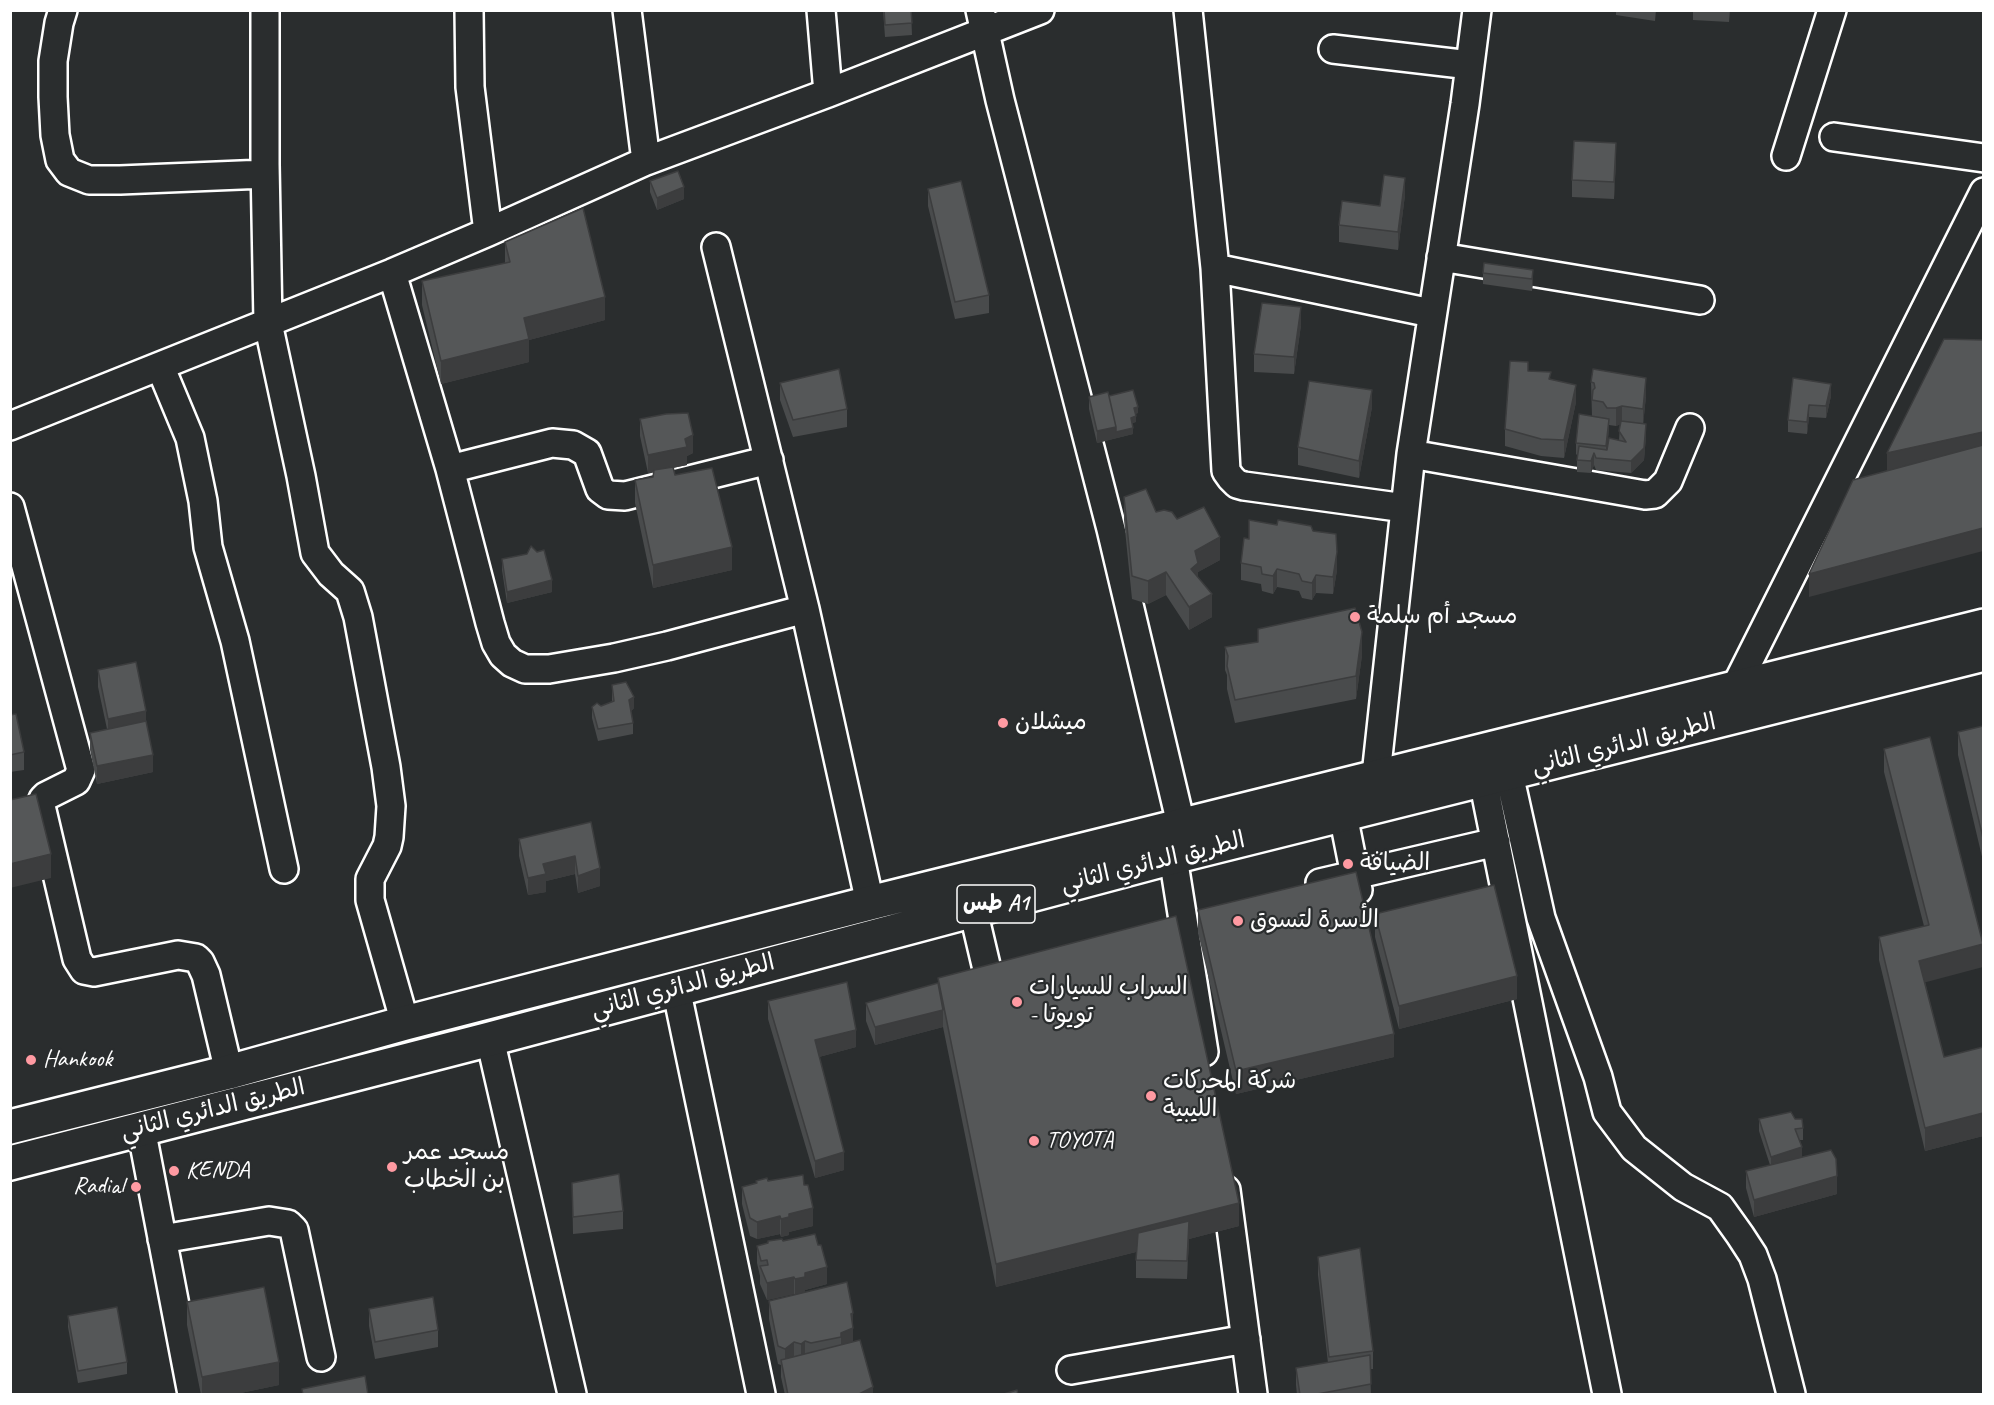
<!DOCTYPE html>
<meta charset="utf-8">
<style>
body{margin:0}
#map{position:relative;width:1994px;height:1405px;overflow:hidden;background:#2a2d2e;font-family:Caveat,sans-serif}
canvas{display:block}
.frame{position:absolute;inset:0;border:12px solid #fff;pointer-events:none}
</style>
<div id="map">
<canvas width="1994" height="1405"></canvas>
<div class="frame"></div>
</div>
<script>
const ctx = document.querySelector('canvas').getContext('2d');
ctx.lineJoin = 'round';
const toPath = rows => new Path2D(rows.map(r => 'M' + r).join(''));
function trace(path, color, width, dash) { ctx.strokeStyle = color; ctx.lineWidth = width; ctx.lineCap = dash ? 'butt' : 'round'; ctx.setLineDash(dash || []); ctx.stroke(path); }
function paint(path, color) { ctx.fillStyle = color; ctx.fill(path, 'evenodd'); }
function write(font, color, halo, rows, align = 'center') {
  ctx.font = font + ' Caveat,"Playpen Sans Arabic",sans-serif'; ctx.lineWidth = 4.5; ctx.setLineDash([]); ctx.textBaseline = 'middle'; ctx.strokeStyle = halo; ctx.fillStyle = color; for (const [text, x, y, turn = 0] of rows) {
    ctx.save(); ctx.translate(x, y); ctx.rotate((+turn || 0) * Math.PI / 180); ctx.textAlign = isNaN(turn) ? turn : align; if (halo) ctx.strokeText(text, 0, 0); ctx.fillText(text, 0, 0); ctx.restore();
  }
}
const minor = toPath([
 [63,10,59,23,53,61,53,97,55,135,60,160,69,172,89,180,120,180,265,174],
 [265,10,265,164,268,323,301,476,315,553,331,574,350,591,358,617,386,767,391,806,389,837,387,846,370,879,370,900,405,1023],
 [469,10,470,87,488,232],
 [627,10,646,161],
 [821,10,828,93],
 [980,10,1000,100,1111,529,1181,824],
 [1188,10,1215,268,1431,313],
 [1333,49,1470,65],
 [1834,137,1984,158],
 [1786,156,1832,10],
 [716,247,805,609,870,903],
 [1441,257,1700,300],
 [1215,268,1226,471,1231,478,1237,484,1244,486,1405,508],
 [392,273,450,469,490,623,496,643,503,655,512,663,525,669,549,669,614,658,667,646,805,609],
 [160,366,190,438,203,501,208,547,235,641,284,869],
 [10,426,392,273,488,232,646,161,828,93,1040,10],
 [1411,454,1645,495,1655,494,1668,481,1690,428],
 [450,469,552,443,573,445,587,453,600,489,608,495,625,496,769,460],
 [10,507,81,770,76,781,46,796,43,799,41,806,77,959,84,970,94,972,178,955,196,958,200,962,206,975,229,1072],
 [1736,686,1984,192],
 [1509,774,1541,918,1598,1077,1607,1112,1634,1148,1683,1187,1720,1207,1740,1235,1753,1255,1762,1279,1791,1394],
 [1376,775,1411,454,1465,104,1477,10],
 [1483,780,1607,1394],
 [1343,815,1358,890],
 [1173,857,1204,1052],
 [1320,883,1496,842],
 [973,910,994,999],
 [676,988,761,1394],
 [490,1039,572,1394],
 [141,1128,192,1394],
 [1226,1190,1253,1394],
 [162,1239,269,1221,288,1224,294,1230,321,1357],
 [1071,1370,1246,1339]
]);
const highway = toPath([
 [10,1127,229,1072,405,1023,870,903,1984,626],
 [10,1163,490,1039,1173,857,1984,654]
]);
trace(minor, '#fff', 32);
trace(highway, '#fff', 38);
trace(minor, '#2a2d2e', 27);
trace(highway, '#2a2d2e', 33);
paint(toPath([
 [883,10,911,10,912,35,885,37],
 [1616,10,1656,10,1655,21,1616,15],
 [1693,10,1730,10,1729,22,1693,20],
 [1616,160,1614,199,1572,197,1572,180],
 [650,181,684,199,657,210,650,192],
 [928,189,989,295,989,313,955,319,928,206],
 [1405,195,1398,250,1339,242,1339,225],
 [505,242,605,320,529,340,529,362,441,384,422,305,422,281,505,263],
 [1533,270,1532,291,1483,284,1483,273],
 [1301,325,1294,374,1254,372,1254,354],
 [1528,371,1551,379,1576,402,1564,458,1541,456,1505,446,1505,429],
 [1793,378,1831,396,1826,418,1809,417,1807,434,1788,432,1788,420],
 [1591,382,1646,396,1643,424,1646,436,1644,460,1631,473,1596,470,1594,465,1591,473,1577,472,1577,455,1576,454,1576,443,1592,416],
 [1620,424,1619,440,1607,449,1609,425,1616,426],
 [780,383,847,409,847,427,793,437,780,400],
 [1109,396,1138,413,1135,414,1136,422,1132,423,1133,434,1097,443,1089,409,1089,397],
 [1372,407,1359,478,1298,465,1298,447],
 [640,419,693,453,687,456,687,465,673,468,675,475,732,570,653,588,635,503,635,480,653,477,654,472,648,473,640,436],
 [1124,497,1156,512,1177,519,1220,560,1198,572,1198,577,1212,617,1189,630,1166,595,1148,604,1132,599,1124,520],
 [1313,531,1337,570,1333,594,1316,593,1312,600,1302,598,1299,591,1277,587,1273,594,1262,591,1261,584,1241,580,1241,563,1249,539],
 [502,559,552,592,507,603,502,570],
 [1225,647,1362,655,1356,699,1235,723,1227,689,1227,675,1225,670],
 [98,670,146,722,153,772,97,784,90,750,90,733,107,729,98,687],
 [612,685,634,708,631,711,633,723,633,734,598,741,592,718,592,707,601,706,612,702],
 [10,690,12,715,24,752,24,770,10,772],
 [1983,726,1983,861,1958,755,1958,732],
 [1884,749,1983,943,1925,982,1944,1057,1983,1047,1983,1136,1925,1151,1879,960,1879,937,1924,926,1884,772],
 [591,822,600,886,578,893,575,874,546,881,546,892,528,895,519,856,519,839],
 [1198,910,1394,1057,1236,1094,1198,933],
 [1375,914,1517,999,1399,1029,1375,937],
 [938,978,1239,1226,1189,1239,1187,1279,1136,1278,1136,1252,996,1287,943,1027,875,1045,866,1021,866,1003,938,983],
 [768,1001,856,1047,819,1057,844,1170,815,1178,768,1019],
 [1759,1119,1795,1119,1803,1128,1803,1140,1800,1140,1802,1157,1837,1194,1754,1217,1746,1188,1746,1171,1770,1165,1759,1131],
 [756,1181,768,1181,813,1226,789,1232,789,1235,781,1237,780,1234,757,1239,750,1236,742,1204,742,1187,756,1183],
 [572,1183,623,1211,623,1229,573,1234],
 [783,1241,827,1284,805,1290,805,1292,853,1313,853,1341,873,1395,785,1395,781,1377,781,1365,778,1364,769,1319,769,1301,795,1295,794,1294,767,1300,760,1284,760,1276,757,1263,757,1246],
 [1318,1257,1373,1351,1373,1369,1370,1369,1371,1395,1297,1395,1296,1385,1296,1368,1328,1363,1318,1275],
 [187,1302,279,1385,231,1395,201,1395,187,1325],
 [369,1309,438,1330,438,1347,375,1359,369,1326],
 [68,1316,127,1362,127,1374,78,1383,68,1327]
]), '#494b4c');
paint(toPath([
 [1616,143,1616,160,1614,199,1614,182],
 [1405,178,1405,195,1398,250,1398,232],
 [684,187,684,199,657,210,657,198],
 [1533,270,1533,282,1532,291,1532,279],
 [605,297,605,320,529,340,529,362,441,384,441,361,524,318],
 [1301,307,1301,325,1294,374,1294,357],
 [1646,378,1646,396,1643,427,1643,409],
 [1831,384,1831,396,1826,418,1826,406],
 [1576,385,1576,402,1564,458,1564,440],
 [1372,390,1372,407,1359,478,1359,461],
 [1809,405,1809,417,1807,434,1807,422],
 [1622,406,1622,424,1616,426,1616,408],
 [1138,407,1138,413,1134,414,1134,408],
 [1136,416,1136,422,1131,423,1131,418],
 [1609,419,1609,431,1606,458,1606,446],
 [1646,424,1646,436,1644,460,1631,473,1631,461],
 [1116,427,1133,428,1133,434,1097,443,1097,431],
 [1983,432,1983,455,1887,476,1887,453],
 [693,435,693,453,687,456,687,465,648,473,648,455],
 [1594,453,1594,465,1591,473,1591,461],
 [1983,528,1983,551,1809,597,1809,574],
 [1220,537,1220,560,1198,572,1198,586,1191,569,1195,551],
 [732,547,732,570,653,588,653,565],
 [1337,552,1337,570,1333,594,1333,577],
 [1277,569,1277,587,1273,594,1273,576],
 [1166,572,1166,595,1148,604,1148,581],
 [1316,575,1316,593,1312,600,1312,583],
 [552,580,552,592,507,603,507,592],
 [1212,594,1212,617,1189,630,1189,607],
 [1362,632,1362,655,1356,699,1356,676],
 [634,697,634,708,629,712,629,700],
 [10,698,12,698,12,721,10,721],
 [146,711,146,729,108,737,108,719],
 [153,755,153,772,97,784,97,766],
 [51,854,51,878,10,888,10,864],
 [575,856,575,874,546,881,546,892,528,895,528,878,543,864],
 [600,868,600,886,578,893,578,876],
 [1983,944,1983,967,1919,984,1919,961],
 [1517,976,1517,999,1399,1029,1399,1006],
 [943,1010,943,1027,875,1045,875,1027],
 [856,1030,856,1047,815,1058,815,1040],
 [1394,1034,1394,1057,1236,1094,1236,1071],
 [1983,1113,1983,1136,1925,1151,1925,1128],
 [1802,1147,1802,1159,1771,1169,1771,1157],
 [844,1152,844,1170,815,1178,815,1161],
 [1837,1176,1837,1194,1754,1217,1754,1200],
 [1239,1203,1239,1226,1189,1239,1187,1279,1188,1239,996,1287,996,1264],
 [813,1208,813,1226,789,1232,789,1235,781,1237,781,1219,789,1214],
 [780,1216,780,1234,757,1239,757,1222],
 [827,1267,827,1284,805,1290,805,1295,795,1297,795,1279,805,1273],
 [794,1277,794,1294,767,1300,767,1283],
 [853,1313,853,1345,841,1351,841,1333,851,1314],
 [805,1341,805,1358,801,1361,801,1344],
 [794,1342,794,1359,785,1366,785,1349],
 [279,1362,279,1385,231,1395,202,1395,202,1377],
 [873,1387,873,1395,857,1395]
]), '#3c3d3e');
const building = toPath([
 [884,10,911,10,912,23,885,25,884,10],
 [1574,141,1616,143,1614,182,1572,180,1574,141],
 [678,171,684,187,657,198,650,181,678,171],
 [1384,175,1405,178,1398,232,1339,225,1342,201,1380,206,1384,175],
 [961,181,989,295,955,302,928,189,961,181],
 [583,208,605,297,524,318,529,339,441,361,422,281,510,262,505,242,583,208],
 [1484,263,1533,270,1532,279,1483,273,1484,263],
 [1262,303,1301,307,1294,357,1254,354,1262,303],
 [1944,339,1983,340,1983,432,1887,453,1944,339],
 [1510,361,1528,362,1528,371,1551,372,1549,379,1576,385,1564,440,1541,439,1505,429,1510,361],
 [839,369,847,409,793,420,780,383,839,369],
 [1593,369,1646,378,1643,409,1622,406,1616,408,1607,408,1603,402,1592,400,1593,390,1595,388,1594,383,1591,382,1593,369],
 [1793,378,1831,384,1826,406,1809,405,1807,422,1788,420,1793,378],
 [1309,381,1372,390,1359,461,1298,447,1309,381],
 [1133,390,1138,407,1134,408,1136,416,1131,418,1133,428,1116,432,1116,427,1109,396,1133,390],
 [1108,392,1116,427,1097,431,1089,397,1108,392],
 [688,413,693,435,685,439,687,447,648,455,640,419,666,414,688,413],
 [1579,414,1609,419,1606,446,1576,443,1579,414],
 [1621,421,1646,424,1644,448,1631,461,1596,458,1594,453,1591,461,1577,460,1579,446,1607,450,1609,438,1626,442,1619,431,1621,421],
 [1983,445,1983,528,1809,574,1853,480,1983,445],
 [673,467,675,475,712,468,732,547,653,565,635,480,653,477,654,470,673,467],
 [1146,489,1156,512,1164,510,1172,512,1177,519,1204,507,1220,537,1195,551,1198,563,1191,569,1212,594,1189,607,1166,572,1148,581,1132,576,1124,497,1146,489],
 [1249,520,1277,525,1278,520,1311,526,1313,531,1336,534,1337,552,1333,577,1316,575,1312,583,1302,581,1299,574,1277,569,1273,576,1262,574,1261,567,1241,563,1244,538,1249,539,1249,520],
 [531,546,537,552,544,550,552,580,507,592,502,559,527,554,531,546],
 [1355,608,1362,632,1356,676,1235,700,1227,666,1228,656,1225,647,1258,642,1258,629,1355,608],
 [136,662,146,711,108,719,98,670,136,662],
 [626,682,634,697,629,700,633,723,598,729,592,707,597,703,601,706,614,701,612,685,626,682],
 [16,714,24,752,10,755,10,715,16,714],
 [146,721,153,755,97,766,90,733,146,721],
 [1983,726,1983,838,1958,732,1983,726],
 [1930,737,1983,944,1919,961,1944,1057,1983,1047,1983,1113,1925,1128,1879,937,1929,925,1884,749,1930,737],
 [36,794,51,854,10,864,10,800,36,794],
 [591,822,600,868,578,876,575,856,543,864,546,874,528,878,519,839,591,822],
 [1356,872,1394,1034,1236,1071,1198,910,1356,872],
 [1494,885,1517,976,1399,1006,1375,914,1494,885],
 [1176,916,1239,1203,996,1264,938,978,1176,916],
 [847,982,856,1030,815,1040,844,1152,815,1161,768,1001,847,982],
 [938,983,943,1010,875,1027,866,1003,938,983],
 [1791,1112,1795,1119,1802,1119,1803,1128,1795,1129,1802,1147,1771,1157,1759,1119,1791,1112],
 [1831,1150,1836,1159,1837,1176,1754,1200,1746,1171,1831,1150],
 [619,1174,623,1211,573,1217,572,1183,619,1174],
 [803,1175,804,1185,808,1185,813,1208,789,1214,789,1217,781,1219,780,1216,757,1222,750,1218,742,1187,757,1183,756,1181,767,1178,768,1181,803,1175],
 [1189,1221,1187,1261,1136,1260,1138,1233,1189,1221],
 [815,1234,818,1245,821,1245,827,1267,805,1273,805,1277,795,1279,794,1277,767,1283,760,1266,768,1265,767,1260,761,1261,757,1246,768,1243,768,1241,782,1239,783,1241,815,1234],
 [1360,1248,1373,1351,1329,1357,1318,1257,1360,1248],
 [847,1282,853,1313,851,1314,853,1328,841,1333,841,1337,811,1343,805,1341,801,1344,794,1342,785,1349,778,1346,769,1301,847,1282],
 [264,1287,279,1362,202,1377,187,1302,264,1287],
 [433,1297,438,1330,375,1342,369,1309,433,1297],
 [117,1307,127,1362,78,1371,68,1316,117,1307],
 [860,1340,873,1387,857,1395,788,1395,781,1360,860,1340],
 [1370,1355,1371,1384,1312,1395,1300,1395,1296,1368,1370,1355],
 [365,1376,368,1395,303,1395,302,1389,365,1376],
 [1017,1390,1018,1395,1004,1395,1004,1394,1017,1390]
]);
paint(building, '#555758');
trace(building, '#3c3d3e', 1.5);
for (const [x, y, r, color] of [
 [1355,617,6,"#ff9aa2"],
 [1003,723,6,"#ff9aa2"],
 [1348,864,6,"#ff9aa2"],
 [1238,921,6,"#ff9aa2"],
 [1017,1002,6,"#ff9aa2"],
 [31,1060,6,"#ff9aa2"],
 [1151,1096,6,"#ff9aa2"],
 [1034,1141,6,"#ff9aa2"],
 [392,1167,6,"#ff9aa2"],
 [174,1171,6,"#ff9aa2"],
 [136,1187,6,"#ff9aa2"]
]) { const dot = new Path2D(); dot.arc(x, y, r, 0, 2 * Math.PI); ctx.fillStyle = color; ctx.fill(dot); trace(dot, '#2a2d2e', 2); }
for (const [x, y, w] of [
 [996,904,78]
]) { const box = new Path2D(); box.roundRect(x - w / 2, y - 19, w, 38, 4.5); ctx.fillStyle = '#2a2d2e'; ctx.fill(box); trace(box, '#fff', 1.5); }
write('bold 22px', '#fff', null, [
 ["طس A1",996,904]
]);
write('24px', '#fff', '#2a2d2e', [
 ["مسجد أم سلمة",1367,617],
 ["ميشلان",1015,723],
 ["الضيافة",1360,864],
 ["الأسرة لتسوق",1250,921],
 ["السراب للسيارات",1029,988],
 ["- تويوتا",1029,1016],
 ["Hankook",43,1060],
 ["شركة المحركات",1163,1082],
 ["الليبية",1163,1110],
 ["TOYOTA",1046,1141],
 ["مسجد عمر",404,1153],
 ["بن الخطاب",404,1181],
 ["KENDA",186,1171],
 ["Radial",124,1187,"right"]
], 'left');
write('24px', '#fff', '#2a2d2e', [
 ["الطريق الدائري الثاني",1624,745,-14],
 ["الطريق الدائري الثاني",1153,863,-14],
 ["الطريق الدائري الثاني",683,987,-15],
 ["الطريق الدائري الثاني",213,1110,-14]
]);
</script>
